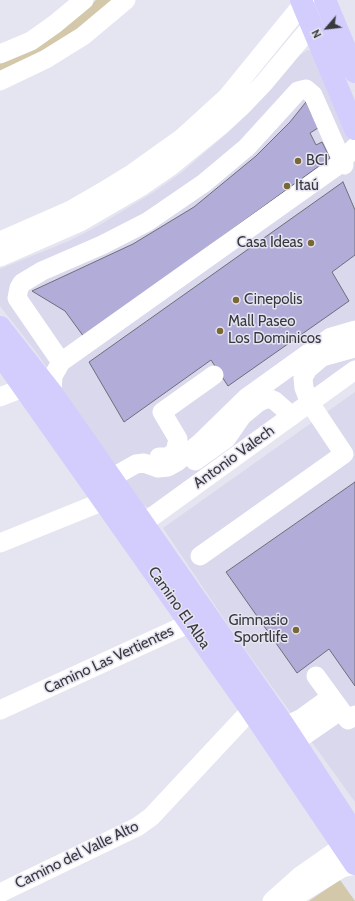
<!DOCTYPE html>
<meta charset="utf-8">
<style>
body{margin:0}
#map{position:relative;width:355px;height:901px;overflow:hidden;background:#e5e4f1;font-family:Cabin,sans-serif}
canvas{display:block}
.north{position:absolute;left:307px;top:8px;width:40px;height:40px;-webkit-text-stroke:3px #e5e4f1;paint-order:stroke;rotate:242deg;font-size:11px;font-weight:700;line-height:16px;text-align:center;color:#38383d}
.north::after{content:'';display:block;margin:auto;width:14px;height:18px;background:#38383d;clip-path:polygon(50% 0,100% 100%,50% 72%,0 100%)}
</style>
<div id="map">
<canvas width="355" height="901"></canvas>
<div class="north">N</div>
</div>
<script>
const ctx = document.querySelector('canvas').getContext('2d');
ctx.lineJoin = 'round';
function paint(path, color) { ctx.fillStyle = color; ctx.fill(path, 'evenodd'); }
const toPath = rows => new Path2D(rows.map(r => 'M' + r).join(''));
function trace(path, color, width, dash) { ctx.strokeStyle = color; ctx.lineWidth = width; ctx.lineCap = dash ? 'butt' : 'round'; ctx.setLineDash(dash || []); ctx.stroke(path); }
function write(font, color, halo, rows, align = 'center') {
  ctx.font = font + ' Cabin,sans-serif'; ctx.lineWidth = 3; ctx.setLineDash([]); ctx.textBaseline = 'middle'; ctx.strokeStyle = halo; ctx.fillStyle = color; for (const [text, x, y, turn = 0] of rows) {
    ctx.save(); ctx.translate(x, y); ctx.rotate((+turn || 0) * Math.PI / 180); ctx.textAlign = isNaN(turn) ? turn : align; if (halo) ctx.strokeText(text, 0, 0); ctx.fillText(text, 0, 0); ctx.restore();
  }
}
paint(toPath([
 [308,50,312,51,355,141,355,359,153,508,147,507,141,504,36,352,0,306,0,269,69,241,98,226,154,192,181,173,231,130,255,106,298,56],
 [355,392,355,802,237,638,163,528]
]), '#d9d8ec');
paint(toPath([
 [96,0,120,0,44,55,0,75,0,58,87,9],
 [340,880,355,901,309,901,312,899]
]), '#d3c8a9');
const building = toPath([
 [306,102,318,128,310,133,316,145,322,142,330,158,84,337,65,311,32,291,133,244,194,207,256,156,290,122,306,102],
 [343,182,355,210,355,255,332,272,349,301,228,386,211,360,124,422,89,362,343,182],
 [355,482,355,686,329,649,297,673,226,572,355,482]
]);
paint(building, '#b1add8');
trace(building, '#6f6e7a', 1);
trace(toPath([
 [0,54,31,41,55,24,84,0],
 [0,81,46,59,83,36,126,0],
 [0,241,71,210,102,192,133,173,182,138,227,97,306,0],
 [0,257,80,222,142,186,171,166,219,127,242,106,264,83,320,16],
 [61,362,17,298,19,288,22,283,42,271,102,245,147,222,204,183,247,147,298,91,306,89,313,95,344,165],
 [52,393,53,376,61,362,337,166,355,147],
 [0,397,23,388],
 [159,457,167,457,175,452,178,439,162,412,214,375],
 [195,461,226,439,242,416,259,402,268,398,275,401,292,416],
 [111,478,136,464,144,463,158,468,168,467,177,462,201,442,246,398,331,337,355,330],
 [129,520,142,524,355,370],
 [0,543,104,501],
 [200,556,344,454,310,403,304,388,303,378,308,369,322,357,355,348],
 [316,676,348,720,355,715],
 [0,710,190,623,199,622,204,625],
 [283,724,292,723,302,718,331,697],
 [295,742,340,711],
 [0,893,137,827,151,817,251,710],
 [272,901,300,876,343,846,352,834],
 [288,901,342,868,355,865]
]), '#fff', 19);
trace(toPath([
 [301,0,355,129],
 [325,0,355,72],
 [0,327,52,393,283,724,355,834],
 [0,354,251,710,355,864]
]), '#d3cdfe', 22);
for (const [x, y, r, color] of [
 [298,161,4,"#796836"],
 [287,186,4,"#796836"],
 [311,243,4,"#796836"],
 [236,300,4,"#796836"],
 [220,331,4,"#796836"],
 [296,630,4,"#796836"]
]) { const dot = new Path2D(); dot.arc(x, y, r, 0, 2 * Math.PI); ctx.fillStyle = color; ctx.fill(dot); trace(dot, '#e5e4f1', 1.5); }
write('15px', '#38383d', '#e5e4f1', [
 ["BCI",306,161],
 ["Itaú",295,186],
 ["Casa Ideas",303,243,"right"],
 ["Cinepolis",244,300],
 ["Mall Paseo",228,322],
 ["Los Dominicos",228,339],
 ["Gimnasio",288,621,"right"],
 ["Sportlife",288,638,"right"]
], 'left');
write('15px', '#38383d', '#e5e4f1', [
 ["Antonio Valech",234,457,-36],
 ["Camino El Alba",179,608,55],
 ["Camino Las Vertientes",109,660,-25],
 ["Camino del Valle Alto",77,855,-26]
]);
</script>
